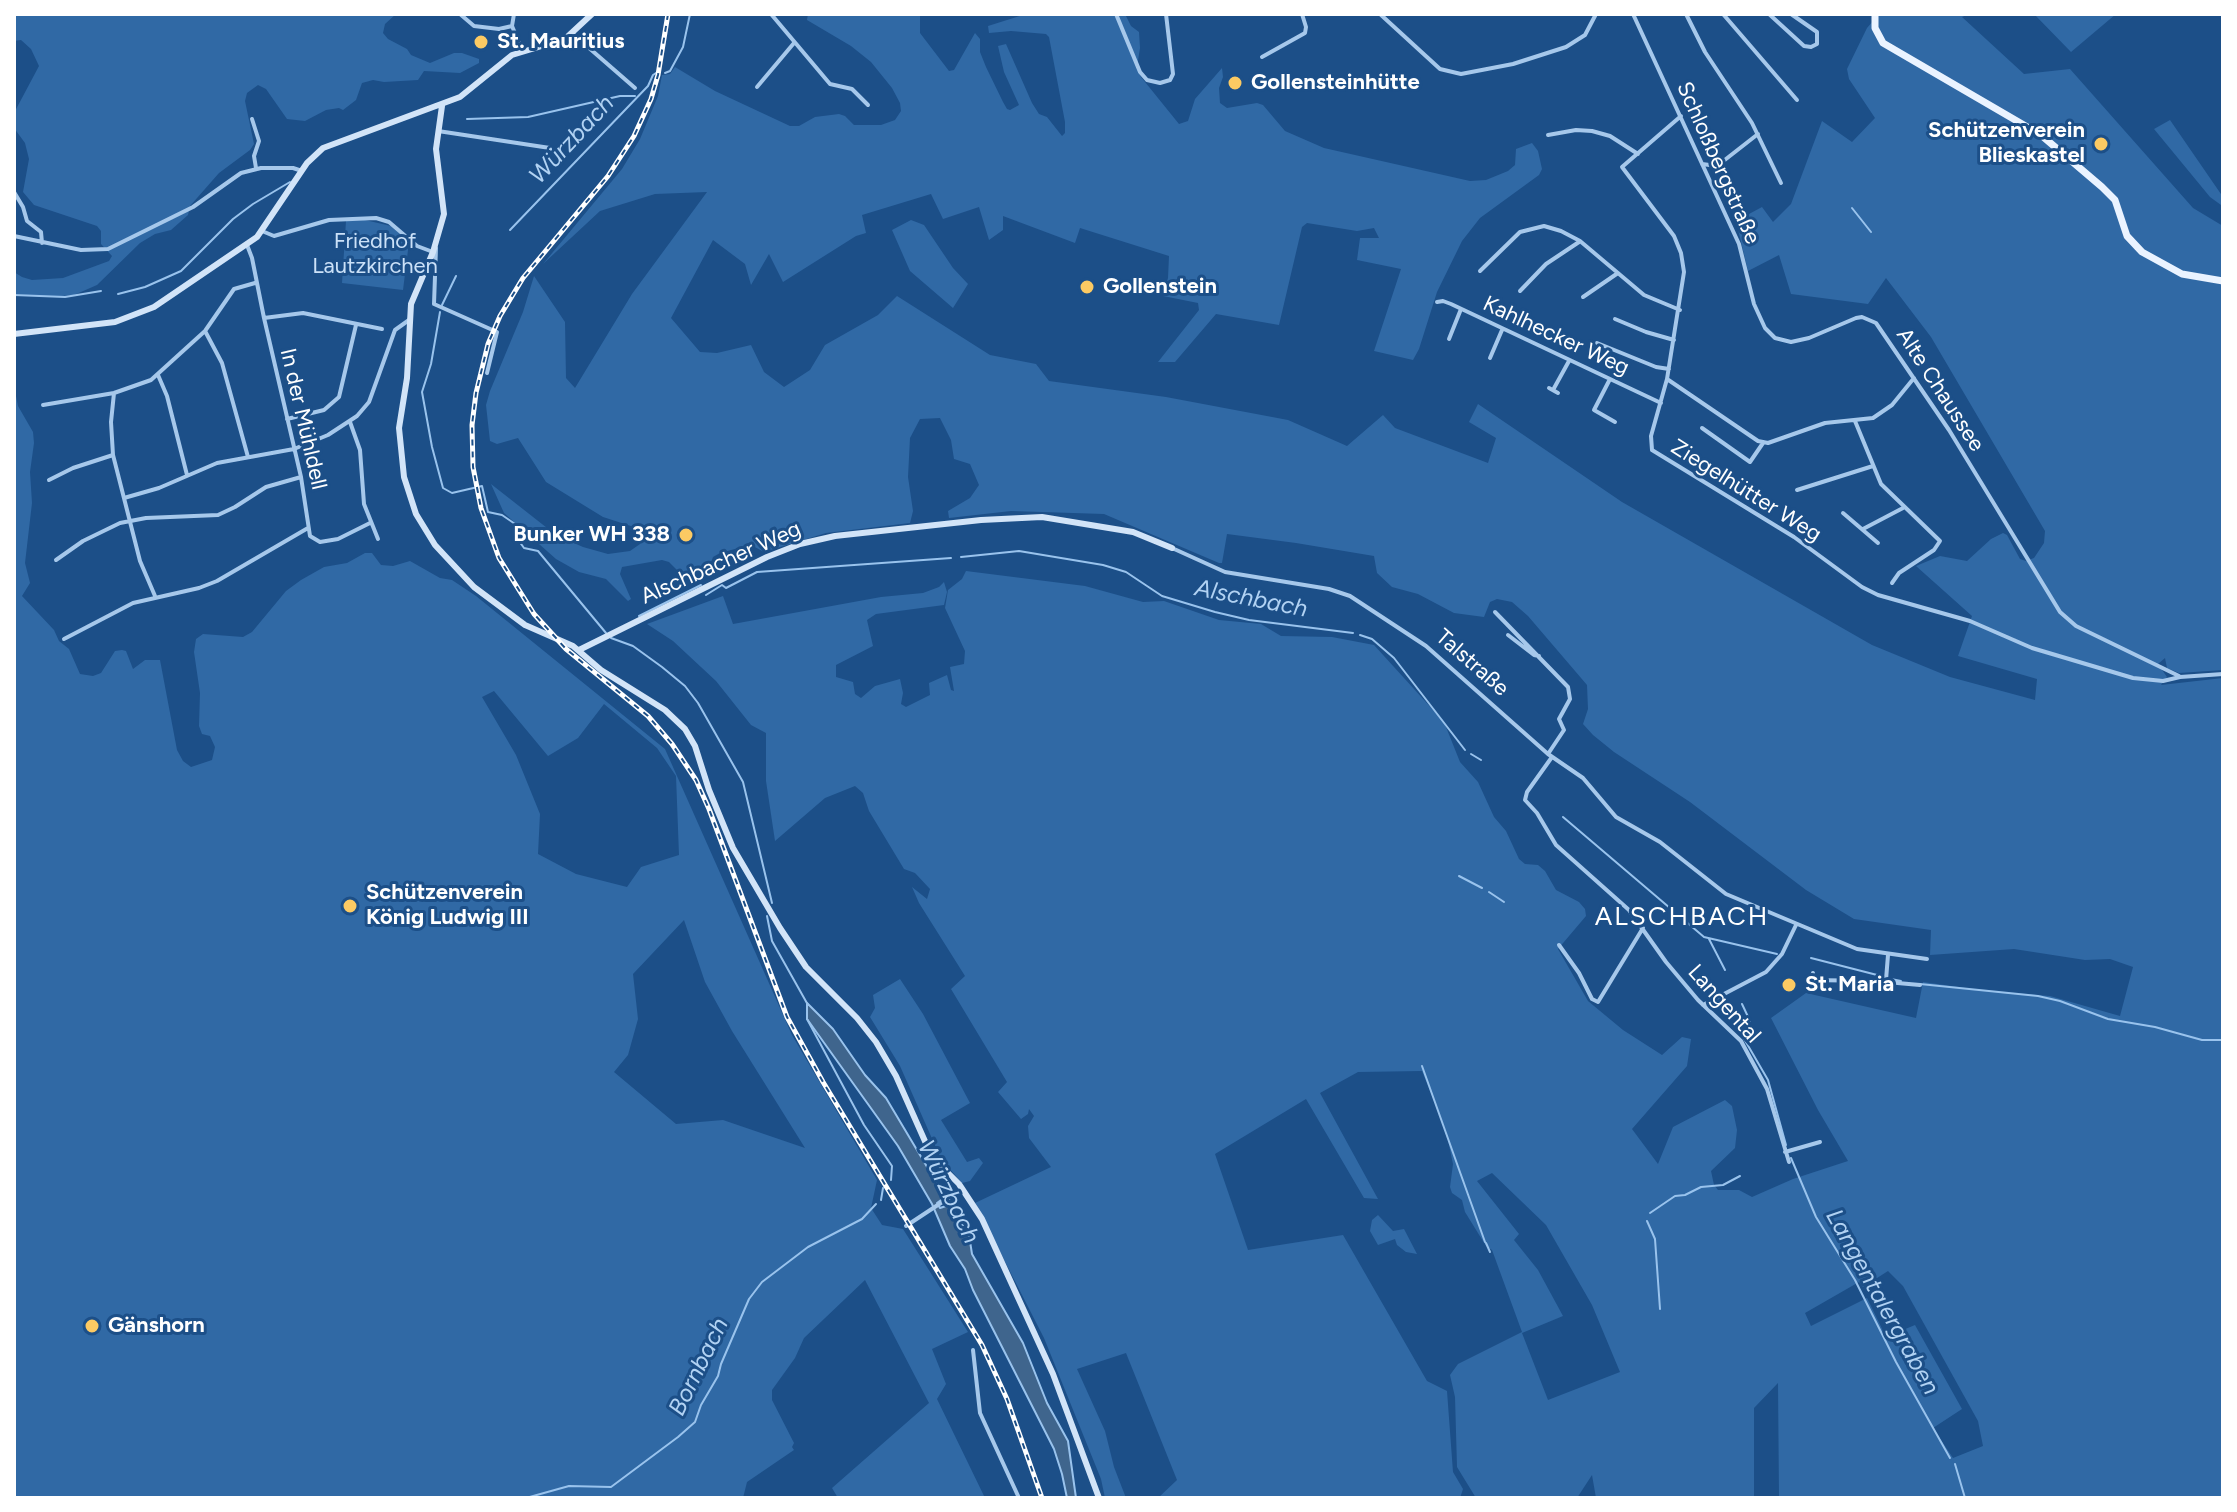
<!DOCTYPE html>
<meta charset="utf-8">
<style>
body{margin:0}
#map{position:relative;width:2237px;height:1512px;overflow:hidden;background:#1c4f88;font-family:Figtree,sans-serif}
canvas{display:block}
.frame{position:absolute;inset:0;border:16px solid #fff;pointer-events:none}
</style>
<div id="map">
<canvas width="2237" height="1512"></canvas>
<div class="frame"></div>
</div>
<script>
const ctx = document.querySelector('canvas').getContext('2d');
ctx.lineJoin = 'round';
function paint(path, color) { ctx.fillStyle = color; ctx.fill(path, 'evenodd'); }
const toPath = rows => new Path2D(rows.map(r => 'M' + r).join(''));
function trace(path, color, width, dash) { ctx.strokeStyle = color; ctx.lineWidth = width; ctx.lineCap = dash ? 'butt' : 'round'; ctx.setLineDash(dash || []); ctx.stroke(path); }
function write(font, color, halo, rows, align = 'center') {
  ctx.font = font + ' Figtree,sans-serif'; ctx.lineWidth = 6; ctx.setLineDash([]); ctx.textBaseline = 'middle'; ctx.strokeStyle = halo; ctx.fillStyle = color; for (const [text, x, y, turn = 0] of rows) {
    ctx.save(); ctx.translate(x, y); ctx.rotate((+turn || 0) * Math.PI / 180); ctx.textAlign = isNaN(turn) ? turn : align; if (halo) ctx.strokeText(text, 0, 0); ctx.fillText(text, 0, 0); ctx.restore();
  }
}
paint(toPath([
 [14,14,396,14,385,24,383,33,388,39,407,49,411,55,430,63,454,53,462,53,479,59,479,63,460,73,424,71,418,80,384,82,373,80,362,83,356,100,343,110,339,108,326,110,305,121,287,119,266,89,258,85,247,93,245,101,254,144,250,150,219,173,190,206,188,215,171,230,155,234,140,243,97,285,74,295,50,297,14,294,14,272,22,277,32,280,63,278,109,261,112,256,101,244,101,231,97,226,34,205,23,192,29,159,25,143,14,128,14,113,39,66,31,49,21,40,14,41],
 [808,14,920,14,920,33,949,71,954,70,975,33,980,39,980,52,986,67,1003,102,1007,109,1010,110,1019,105,1004,72,998,46,1006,44,1032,103,1039,114,1047,117,1062,136,1065,133,1065,122,1049,37,1046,34,1011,31,989,33,988,26,1026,14,1125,14,1131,26,1139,32,1140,48,1137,67,1141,77,1179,124,1188,121,1195,99,1222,68,1223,77,1219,88,1220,103,1227,108,1257,103,1263,105,1285,131,1324,148,1470,181,1486,180,1508,171,1515,165,1516,149,1532,143,1538,151,1542,169,1539,175,1480,218,1462,241,1437,292,1419,349,1413,360,1374,351,1401,269,1357,260,1360,238,1379,238,1374,228,1357,231,1307,223,1302,227,1279,325,1216,314,1175,362,1158,362,1199,310,1198,303,1163,296,1168,278,1169,256,1080,228,1075,243,1003,216,1003,230,989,240,979,207,943,219,931,194,862,215,866,233,856,236,783,282,769,254,751,285,745,264,713,240,671,318,700,352,717,353,751,345,764,372,784,387,810,370,825,345,878,315,897,296,990,355,1036,364,1049,381,1166,397,1288,420,1347,446,1383,415,1395,428,1488,463,1496,438,1469,422,1478,404,1622,502,1872,645,1950,677,2035,700,2037,679,1958,656,1972,616,1916,566,1940,556,1967,561,1991,539,2003,533,2007,535,2020,559,2026,561,2034,558,2044,543,2045,531,1931,337,1886,278,1868,304,1791,294,1779,255,1748,271,1736,221,1762,207,1773,222,1791,204,1822,121,1852,142,1875,118,1849,79,1847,69,1867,28,1879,14,1969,14,1962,17,2024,74,2070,69,2193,208,2223,226,2223,670,2179,673,2167,668,2165,658,2158,664,2167,677,2161,685,2223,678,2223,1498,1779,1498,1778,1383,1754,1408,1754,1498,1596,1498,1592,1475,1577,1498,1476,1498,1457,1467,1455,1397,1450,1375,1458,1364,1522,1332,1492,1250,1486,1246,1465,1212,1462,1200,1452,1193,1450,1187,1453,1164,1446,1131,1422,1071,1358,1072,1320,1093,1378,1199,1364,1198,1306,1099,1215,1154,1248,1250,1343,1235,1427,1381,1447,1391,1453,1472,1463,1489,1460,1498,1158,1498,1177,1480,1126,1353,1077,1369,1105,1431,1114,1467,1126,1498,1105,1498,1101,1479,1044,1338,975,1203,1051,1167,1029,1138,1028,1126,1034,1116,1029,1109,1028,1114,1021,1119,998,1092,1007,1082,951,989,965,976,919,903,912,887,927,899,930,889,915,873,904,869,869,811,863,793,855,786,825,798,775,841,766,781,766,733,751,725,716,681,673,641,647,624,723,596,733,624,881,597,923,593,939,587,944,582,947,592,944,605,876,614,867,620,873,646,836,665,836,677,853,682,855,694,861,698,875,686,900,679,903,693,901,704,906,707,930,695,929,683,947,675,951,690,954,691,950,667,964,664,965,651,945,608,948,590,962,579,966,571,1085,586,1143,602,1164,601,1219,620,1261,624,1281,636,1332,637,1374,645,1444,722,1460,762,1478,782,1494,817,1506,831,1519,859,1525,864,1538,865,1545,871,1556,890,1579,902,1585,909,1586,916,1558,949,1588,1001,1623,1030,1662,1055,1682,1037,1691,1039,1687,1066,1632,1129,1658,1164,1673,1127,1725,1100,1732,1106,1737,1130,1735,1148,1711,1171,1714,1185,1718,1190,1739,1190,1752,1197,1793,1179,1848,1161,1818,1110,1771,1018,1806,993,1916,1018,1923,982,1987,991,2050,996,2120,1016,2133,967,2110,959,2085,960,2014,949,1930,955,1931,930,1854,919,1806,890,1690,802,1614,752,1593,735,1583,724,1588,709,1587,685,1528,616,1512,602,1497,599,1490,602,1484,617,1454,613,1418,594,1392,587,1377,573,1374,556,1296,543,1227,534,1222,563,1219,563,1104,514,1011,511,949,518,948,511,970,498,979,485,970,464,954,459,951,440,940,418,920,419,910,438,908,477,913,511,910,523,826,533,764,552,753,546,746,546,720,553,713,557,709,568,689,574,679,572,669,562,662,560,622,567,620,574,631,599,628,601,606,579,579,572,556,559,504,513,491,484,556,535,583,547,608,554,630,551,640,544,641,535,634,527,603,517,546,482,518,438,497,444,490,441,486,405,490,391,523,312,534,276,565,322,566,378,575,388,632,294,707,192,655,194,600,211,543,264,622,169,640,139,658,96,662,75,670,74,675,67,715,91,790,126,799,126,815,117,839,114,845,116,854,125,881,125,895,120,901,111,900,103,892,88,871,62,851,46,807,20],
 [1492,1173,1546,1225,1592,1305,1620,1372,1548,1400,1522,1333,1563,1316,1538,1270,1514,1240,1519,1234,1477,1181],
 [1888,1271,1903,1286,1978,1421,1983,1446,1953,1458,1933,1428,1962,1409,1915,1325,1886,1337,1867,1298,1811,1326,1805,1313,1859,1282,1863,1287],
 [2034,14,2116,14,2071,52],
 [2170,120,2223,197,2223,204,2221,205,2210,197,2154,129],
 [365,220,391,226,409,242,403,290,342,283,346,221],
 [911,220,924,225,953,268,968,284,953,308,910,271,892,230],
 [14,386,18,406,33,432,34,443,30,472,32,503,25,563,30,583,22,596,54,630,59,641,69,649,80,674,93,676,101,673,115,651,122,650,126,651,133,669,145,660,160,660,177,750,183,761,191,767,212,760,215,747,210,736,202,734,199,726,200,693,194,652,196,639,203,634,243,637,252,632,286,591,301,580,324,567,347,563,365,553,372,553,381,565,393,566,410,561,440,578,452,580,476,596,665,749,792,1035,877,1180,871,1208,882,1225,903,1229,968,1332,932,1349,946,1384,937,1399,985,1498,838,1498,832,1488,929,1403,865,1280,804,1338,795,1358,772,1390,772,1400,794,1443,792,1447,794,1450,747,1482,743,1498,14,1498],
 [494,691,548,756,578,738,604,704,657,748,676,776,679,855,641,867,627,887,576,874,538,854,540,814,516,755,482,697],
 [684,920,705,982,732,1031,805,1148,723,1120,676,1124,614,1072,628,1055,638,1019,633,974],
 [900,979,923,1014,970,1103,941,1120,967,1162,979,1158,983,1163,970,1181,962,1183,941,1159,900,1066,870,1017,875,1008,873,995],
 [1378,1215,1393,1231,1404,1229,1417,1254,1406,1252,1397,1245,1395,1239,1378,1245,1370,1231,1372,1220]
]), '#3069a5');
const water = toPath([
 [807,1003,833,1029,865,1075,886,1098,945,1197,937,1203,940,1208,949,1205,969,1235,972,1254,1023,1343,1047,1403,1068,1441,1076,1498,1067,1498,1062,1474,1054,1449,973,1290,965,1269,950,1246,932,1204,898,1146,807,1019,807,1003]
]);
paint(water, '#3f658d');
trace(water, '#99c3ed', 2);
trace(toPath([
 [665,73,670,71,683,47,690,14],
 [467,119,528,117,620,96,635,96],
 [1852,208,1871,232],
 [510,230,648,86,653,75,656,73],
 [118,294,145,287,181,271,233,219,253,204,290,182],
 [14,295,65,297,101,291],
 [442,305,456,276],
 [440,312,431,364,422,392,432,447,443,488,452,493,482,486,488,512,502,515,518,526,519,541,524,548,538,551,606,633],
 [961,557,1019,551,1103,565,1126,572,1162,596,1215,612,1249,620,1353,633],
 [706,595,722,585,726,588,757,572,951,558],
 [639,616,701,585],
 [1360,635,1372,639,1394,658,1465,750],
 [611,638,633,646,662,667,685,686,698,703,743,782,772,903],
 [1471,754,1481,760],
 [1563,817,1704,937,1777,954],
 [1459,876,1482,888],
 [1489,892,1504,902],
 [767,916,772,941,808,1005],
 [1709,939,1725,970],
 [1811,958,1881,976],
 [1891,979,1901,981],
 [1920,984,2038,996,2060,1001,2108,1019,2155,1027,2202,1040,2223,1040],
 [1742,1004,1750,1021],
 [807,1012,807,1019,864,1125,892,1166,891,1180],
 [1753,1027,1744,1033,1743,1037,1768,1080,1786,1145],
 [1422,1066,1485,1242],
 [1791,1158,1816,1217,1855,1280,1896,1362,1950,1458],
 [881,1200,883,1188],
 [1650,1213,1675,1196,1685,1195,1701,1187,1723,1185,1740,1176],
 [1647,1221,1655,1239,1660,1309],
 [1486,1243,1490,1252],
 [1955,1464,1965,1498],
 [526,1498,569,1486,611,1487,678,1437,695,1422,701,1405,718,1376,721,1364,749,1299,762,1282,808,1247,862,1219,876,1204]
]), '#99c3ed', 2);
trace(toPath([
 [460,14,474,26,499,29,512,26],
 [514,14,512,26,522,50],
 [771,14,830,84,852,89,868,105],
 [1116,14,1140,72,1147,80,1160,83,1170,80,1173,74,1166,14],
 [1380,14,1440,69,1461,74,1513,64,1566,47,1585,35,1596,14],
 [1633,14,1739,244,1754,304,1765,328,1775,338,1791,342,1809,338,1856,318,1862,317,1876,323,1949,430,2060,612,2076,626,2179,676],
 [1686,14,1705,52,1752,123,1781,183],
 [1723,14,1797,100],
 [1769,14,1804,46,1811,47,1817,44,1817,32,1791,14],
 [573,34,635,88],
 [1262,57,1305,33,1306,27,1302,14],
 [757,87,794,43],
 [1681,116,1622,167,1674,236,1681,253,1684,272,1667,379,1651,436,1652,450,1794,537,1862,587,1878,595,1970,621,2032,648,2133,678,2163,681,2180,677,2223,674],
 [252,119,259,141,254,156,256,168],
 [438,131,550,148],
 [1548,135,1576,130,1592,131,1610,136,1638,154],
 [1702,164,1717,166,1758,134],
 [14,192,23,207,27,221,41,232,42,243],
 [262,231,274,236,329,220,376,218,389,222,417,246,433,252],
 [14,236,81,250,108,249,193,207,241,173,261,168,293,168,302,171],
 [247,245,252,258,264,318,301,477,310,536,320,542,338,539,370,523],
 [436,248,434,304,497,332,487,373],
 [1480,271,1520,232,1544,226,1561,231,1580,241,1644,295,1680,310],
 [1520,291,1546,264,1579,242],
 [1583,297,1618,273],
 [1437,302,1443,301,1451,304,1661,403],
 [264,318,303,313,382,329],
 [1615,319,1646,332,1674,340],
 [205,331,222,363,248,457],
 [1449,339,1461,309],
 [1597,343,1656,367,1669,369],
 [1490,358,1502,330],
 [158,375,167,396,187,475],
 [1610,379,1594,410,1615,422],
 [1667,379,1758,441,1768,443,1825,423,1873,418,1892,405,1914,378],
 [1549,388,1558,393],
 [1553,390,1569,361],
 [114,393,111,422,113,455,140,561,155,596],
 [43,405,114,393,151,380,205,331,234,289,255,283],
 [287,419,324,410,339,397,356,325],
 [1855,421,1881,484,1940,541,1934,550,1899,573,1892,583],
 [350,422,360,450,364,504,378,539],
 [1702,428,1750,462,1763,443],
 [49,480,73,468,113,455],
 [1797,490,1873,466],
 [124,498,159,488,217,463,294,449,328,435,357,416,369,402,395,330,409,320],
 [1843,513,1878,543],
 [1863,529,1903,508],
 [1172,548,1225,572,1329,589,1350,596,1426,646,1548,754,1583,778,1616,817,1660,842,1726,894,1857,949,1927,959],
 [56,560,83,541,120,523,146,518,218,515,235,507,266,487,301,477],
 [1495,612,1568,687,1570,699,1559,719,1564,730,1548,754],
 [1508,635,1534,655,1539,656],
 [64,639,133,603,199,588,217,581,308,528],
 [1552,757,1527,792,1525,800,1537,813,1556,845,1629,910,1666,962,1698,1000,1741,1041,1767,1089,1789,1162],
 [1559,945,1579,973,1592,999,1598,1002,1643,928],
 [1813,973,1811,980,1875,981,1920,985],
 [1886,980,1888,955],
 [1703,1005,1766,972,1782,954,1796,925],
 [1785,1152,1820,1142],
 [906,1226,962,1189],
 [973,1350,980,1413,1019,1498]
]), '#a6c8eb', 4);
trace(toPath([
 [442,106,436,149,444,214,433,252,411,304,407,378,399,428,404,477,416,514,435,545,474,587,525,625,573,646,601,670,665,710,685,729,695,746,709,790,733,848,780,928,806,967,857,1018,876,1042,896,1076,928,1148,941,1166,959,1184,982,1219,1053,1374,1099,1498],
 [14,334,115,322,154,307,257,237,307,163,323,148,460,97,512,55,565,39,592,14],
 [579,650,767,557,800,544,835,536,981,520,1042,517,1133,532,1172,548]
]), '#d2e4f8', 6);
trace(toPath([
 [1875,14,1875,28,1883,43,2041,135,2102,187,2115,200,2127,236,2142,252,2182,274,2223,281]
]), '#eaf3ff', 7);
const rail = toPath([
 [668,14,658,75,651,99,634,136,608,176,523,278,500,316,488,344,476,393,472,425,473,467,481,508,499,558,534,614,566,649,648,716,672,744,696,780,709,809,787,1017,823,1082,982,1345,1007,1399,1042,1498]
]);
trace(rail, '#fff', 5);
trace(rail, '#1c4f88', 2, [6]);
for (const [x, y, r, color] of [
 [481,42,8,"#fcca63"],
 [1235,83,8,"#fcca63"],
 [2101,144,8,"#fcca63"],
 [1087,287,8,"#fcca63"],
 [686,535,8,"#fcca63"],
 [350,906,8,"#fcca63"],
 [1789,985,8,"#fcca63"],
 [92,1326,8,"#fcca63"]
]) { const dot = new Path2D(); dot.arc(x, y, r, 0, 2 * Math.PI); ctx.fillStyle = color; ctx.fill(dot); trace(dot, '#1c4f88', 3); }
write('bold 22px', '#fff', '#1c4f88', [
 ["St. Mauritius",497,42],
 ["Gollensteinhütte",1251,83],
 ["Schützenverein",2085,131,"right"],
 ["Blieskastel",2085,156,"right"],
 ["Gollenstein",1103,287],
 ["Bunker WH 338",670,535,"right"],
 ["Schützenverein",366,893],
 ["König Ludwig III",366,918],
 ["St. Maria",1805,985],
 ["Gänshorn",108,1326]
], 'left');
write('22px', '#fff', '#1c4f88', [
 ["Schloßbergstraße",1718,163,66],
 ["Kahlhecker Weg",1556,336,25],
 ["Alte Chaussee",1940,390,57],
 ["In der Mühldell",303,419,77],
 ["Ziegelhütter Weg",1746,491,32],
 ["Alschbacher Weg",721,563,-24],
 ["Talstraße",1472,663,41],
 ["Langental",1724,1004,48]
]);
write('22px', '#cbe1f8', '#1c4f88', [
 ["Friedhof",375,242],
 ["Lautzkirchen",375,267]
]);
write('italic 24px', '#b1d2f3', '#1c4f88', [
 ["Würzbach",572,140,-47],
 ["Alschbach",1251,599,11],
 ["Würzbach",948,1192,64],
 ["Langentalergraben",1882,1302,61],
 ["Bornbach",699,1367,-64]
]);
ctx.letterSpacing = '2px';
write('26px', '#fff', '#1c4f88', [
 ["ALSCHBACH",1682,917]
]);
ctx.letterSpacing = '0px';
</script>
